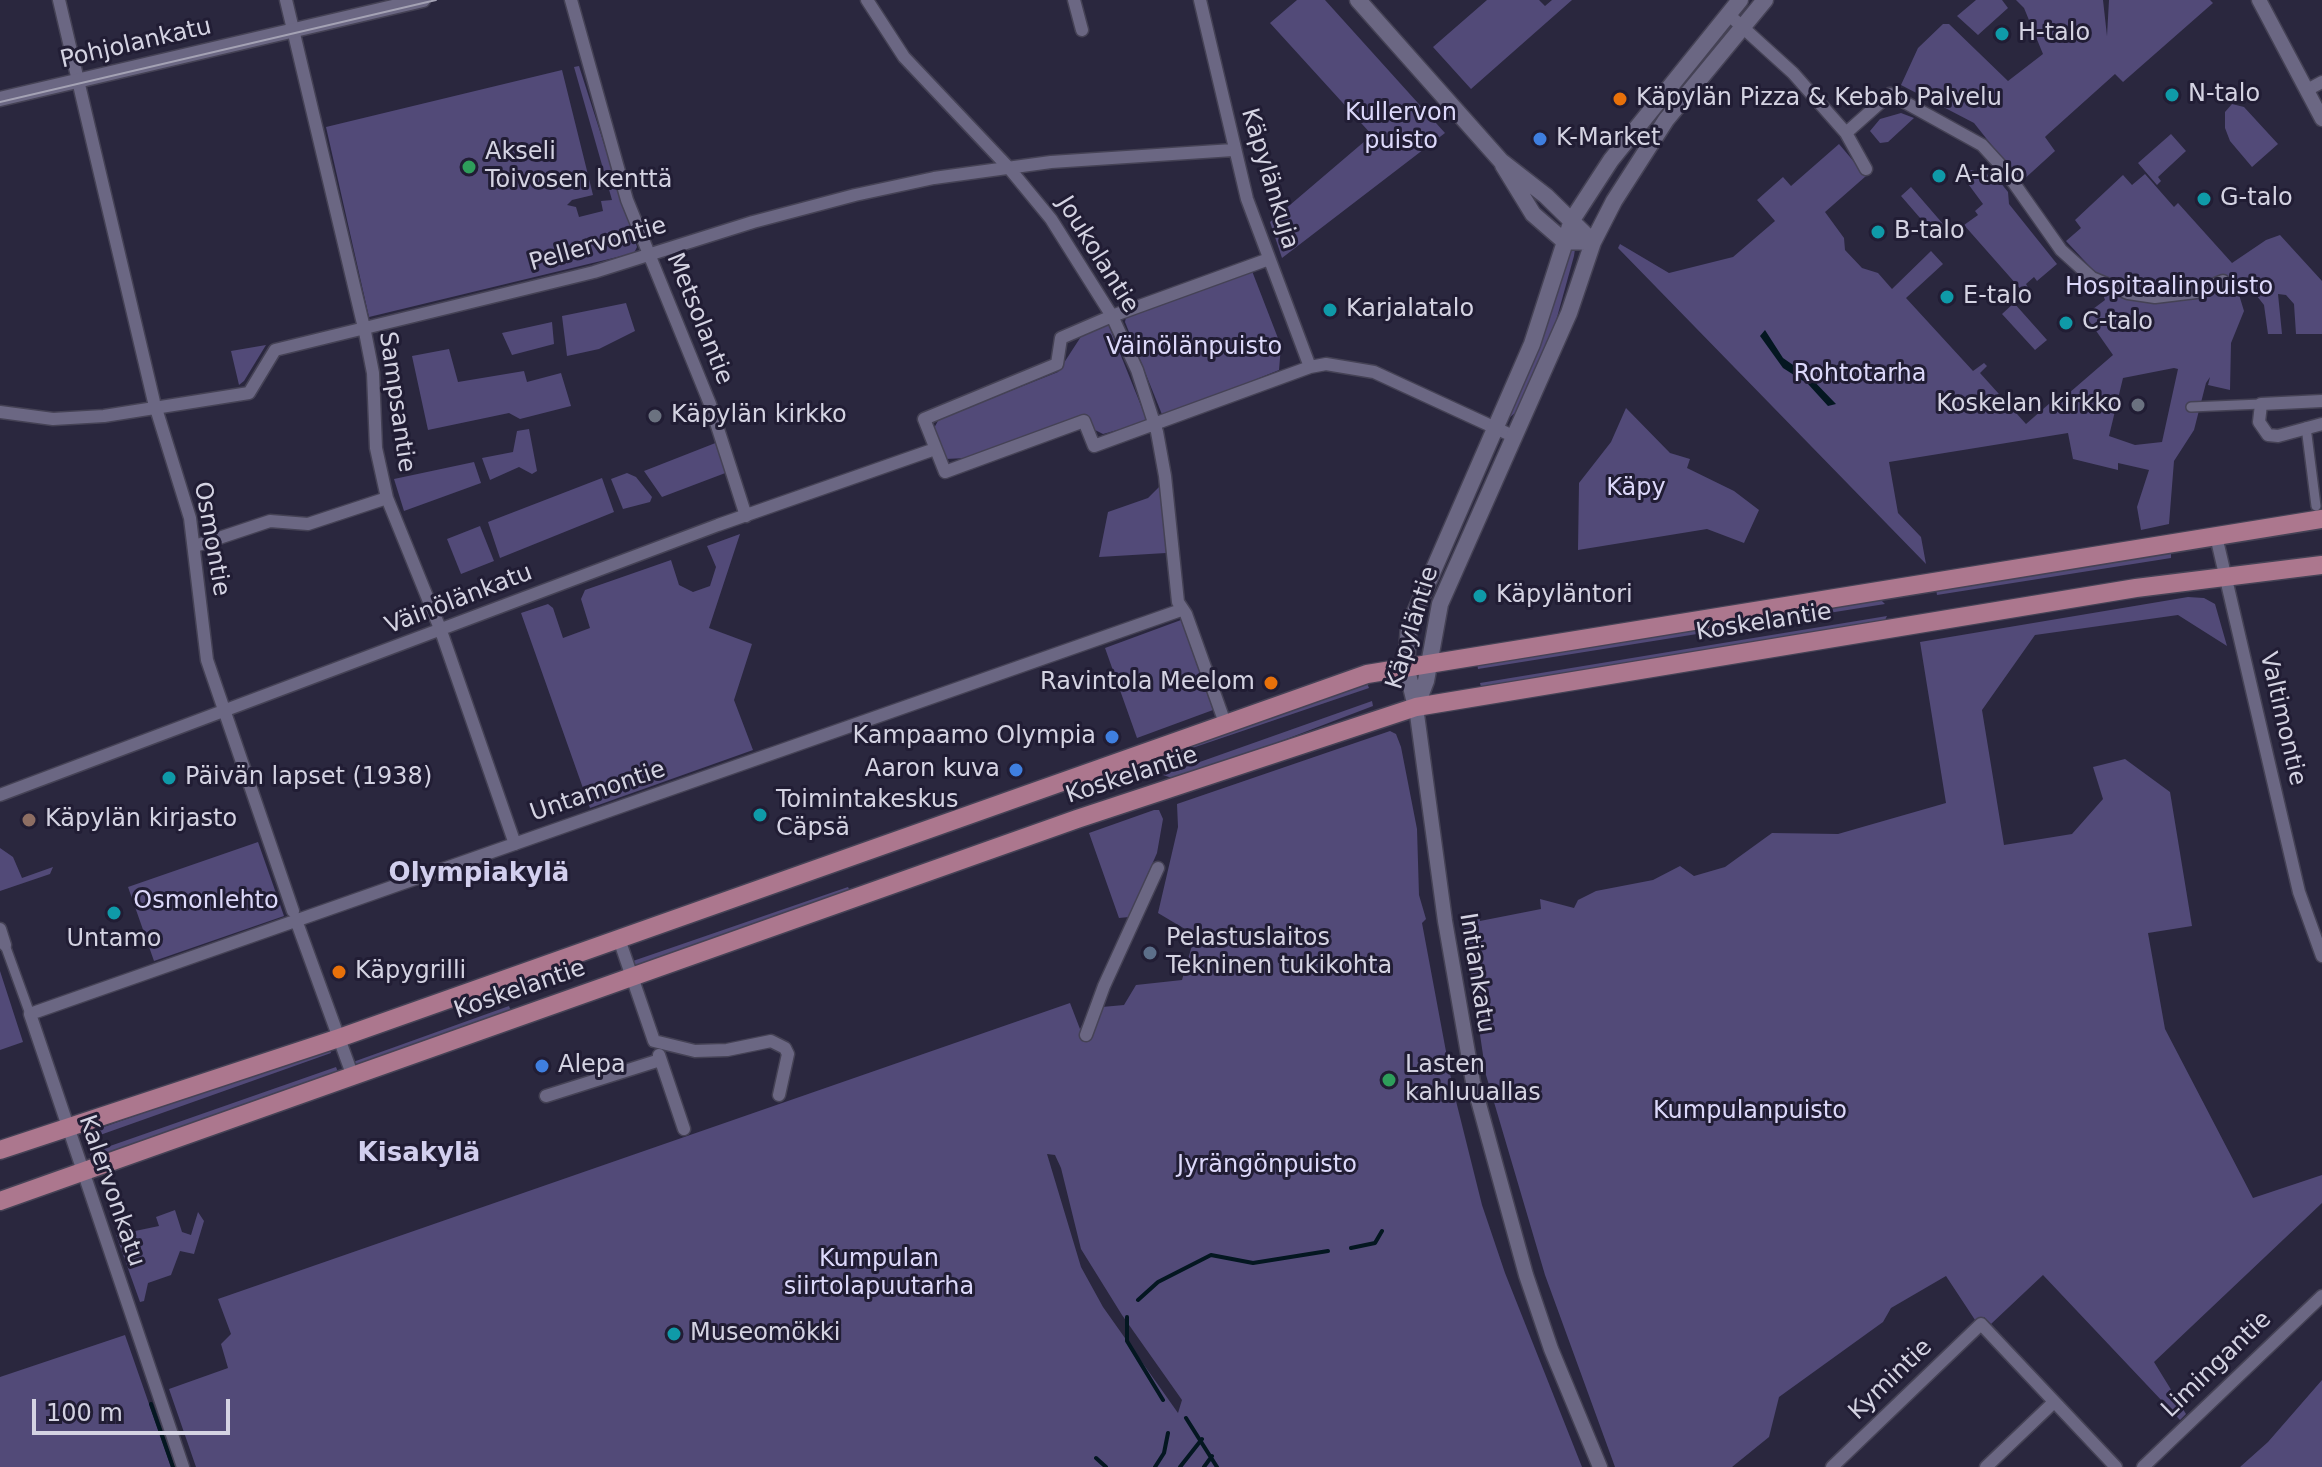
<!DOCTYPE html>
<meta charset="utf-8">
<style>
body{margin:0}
#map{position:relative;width:2322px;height:1467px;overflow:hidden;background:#2a273e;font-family:"DejaVu Sans",sans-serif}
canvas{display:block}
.scale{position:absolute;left:32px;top:1399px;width:198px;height:36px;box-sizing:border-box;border:4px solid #d4d3e2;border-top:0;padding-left:10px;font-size:24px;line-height:28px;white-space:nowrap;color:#d4d3e2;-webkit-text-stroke:6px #211d34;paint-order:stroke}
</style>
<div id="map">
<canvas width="2322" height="1467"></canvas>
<div class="scale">100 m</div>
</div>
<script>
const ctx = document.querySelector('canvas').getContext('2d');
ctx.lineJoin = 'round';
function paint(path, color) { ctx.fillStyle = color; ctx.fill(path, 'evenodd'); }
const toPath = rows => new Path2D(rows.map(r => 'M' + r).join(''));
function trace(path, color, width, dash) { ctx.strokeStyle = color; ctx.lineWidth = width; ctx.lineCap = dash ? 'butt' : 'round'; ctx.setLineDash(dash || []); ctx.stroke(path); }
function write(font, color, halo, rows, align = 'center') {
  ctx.font = font + ' "DejaVu Sans",sans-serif'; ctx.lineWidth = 6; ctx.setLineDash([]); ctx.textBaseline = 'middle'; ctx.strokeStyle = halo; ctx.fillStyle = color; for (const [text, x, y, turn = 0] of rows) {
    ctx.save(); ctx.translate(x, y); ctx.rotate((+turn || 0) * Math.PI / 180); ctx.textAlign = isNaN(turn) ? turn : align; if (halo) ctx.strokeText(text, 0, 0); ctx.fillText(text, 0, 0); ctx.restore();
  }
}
paint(toPath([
 [1297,0,1325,0,1445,133,1282,258,1270,222,1372,135,1270,23],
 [1487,0,1539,0,1545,6,1552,0,1572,0,1471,89,1433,47],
 [1976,0,2002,0,2008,8,1978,35,1957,16],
 [2016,0,2103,0,2107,36,2109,0,2210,0,2213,3,2123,82,2115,74,2047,135,2045,137,2055,151,2021,182,1974,123,1901,85,1918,48,1943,24,1949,24,2008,81,2043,54,2024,8],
 [579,66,637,247,634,253,369,317,326,127,562,70,593,195,572,200,567,205,576,207,579,217,603,211,601,201,612,200,574,67],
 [2232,104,2244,107,2278,144,2252,167,2230,141,2225,128,2225,112],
 [1901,113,1914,118,1888,142,1880,143,1870,131,1880,119],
 [2171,134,2186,151,2158,177,2161,181,2157,185,2138,163],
 [1839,144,1866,176,1825,212,1844,238,1845,250,1862,268,1878,273,1892,289,1931,251,1943,264,1906,298,1973,371,1984,363,1987,366,1980,373,2026,424,2050,403,2054,406,2113,355,2085,315,2105,300,2095,272,2066,241,2081,228,2075,220,2123,175,2132,185,2145,174,2174,207,2178,203,2232,263,2266,240,2280,235,2322,281,2322,334,2296,334,2294,304,2286,295,2278,294,2282,334,2268,334,2264,305,2242,277,2237,288,2244,311,2231,343,2230,390,2208,385,2210,377,2206,383,2194,430,2174,461,2169,524,2141,530,2137,507,2149,470,2118,463,2118,470,2073,459,2068,433,1889,462,1898,513,1921,537,1926,564,1618,248,1620,244,1669,273,1733,257,1775,221,1757,200,1783,177,1791,186],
 [2174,368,2178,369,2162,442,2135,445,2109,436,2123,378],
 [1971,170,1996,177,2008,192,2009,204,2057,264,2037,281,2034,277,2026,284,2029,289,2024,293,1964,225,1978,215,1975,211,1983,204,1963,177],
 [1911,187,1950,232,1940,241,1901,196],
 [1571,248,1575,249,1574,256,1556,321,1516,412,1508,419],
 [1252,271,1281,346,1279,370,1163,417,1125,322,1126,317],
 [626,303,635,331,599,349,567,356,562,316],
 [2014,303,2047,340,2035,350,2002,314],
 [552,322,554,344,512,355,502,333],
 [1104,325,1109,326,1146,418,1143,423,1103,434,1095,430,1086,414,967,458,945,459,933,430,939,419,1058,372,1082,335],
 [266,345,244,381,239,385,231,351],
 [449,349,458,382,524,371,527,382,561,373,571,406,520,419,509,413,428,430,412,356],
 [1626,408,1670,453,1690,459,1687,468,1734,491,1759,510,1744,543,1707,529,1578,550,1579,483,1611,442],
 [529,429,537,471,532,474,519,467,490,480,482,458,513,452,517,431],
 [718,442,728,472,662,497,644,471],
 [474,462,481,483,404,511,394,479],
 [627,473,636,477,652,497,650,502,623,509,611,479],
 [602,478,614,512,500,558,488,522],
 [1160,486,1166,553,1099,557,1108,512,1148,498],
 [480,526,494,561,461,574,447,539],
 [740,534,709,628,752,644,734,700,753,750,590,808,521,613,548,604,553,608,563,638,590,628,581,599,585,590,671,560,679,585,693,592,710,586,716,567,707,546],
 [2171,552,2171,558,1937,595,1936,589],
 [2188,597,2204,598,2215,604,2227,646,2178,615,2035,635,1982,710,2004,845,2072,834,2103,799,2093,767,2125,759,2170,792,2192,926,2148,933,2165,1029,2253,1198,2322,1175,2322,1203,2154,1362,2186,1414,2180,1420,2043,1275,1991,1324,1984,1317,1977,1323,1946,1276,1891,1308,1883,1322,1779,1397,1769,1437,1732,1467,1615,1467,1545,1275,1486,1075,1463,920,1478,911,1480,921,1541,909,1540,899,1574,908,1578,900,1596,891,1653,880,1680,866,1694,876,1725,867,1772,833,1838,834,1946,803,1920,642],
 [1880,599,1885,604,1478,669,1477,663],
 [1887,616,1884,622,1481,687,1480,683],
 [1181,620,1213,710,1137,738,1105,648],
 [1367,683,1369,688,1157,760,1261,719],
 [1372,701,1373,706,1255,751,1172,778,1163,775],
 [1390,731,1396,734,1401,747,1417,829,1419,895,1426,919,1422,923,1453,1089,1482,1205,1505,1273,1582,1467,196,1467,169,1389,228,1368,221,1344,231,1334,218,1299,1070,1003,1080,1029,1091,1008,1124,1005,1136,985,1182,980,1195,935,1158,913,1178,827,1177,804],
 [1047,1154,1055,1155,1061,1168,1081,1249,1122,1315,1182,1400,1178,1413,1103,1307,1081,1267],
 [1154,810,1159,810,1163,819,1157,853,1129,917,1119,918,1089,833],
 [258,842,284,916,154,961,128,887],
 [0,848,13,857,22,878,53,867,50,874,0,891],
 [848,887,851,893,633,970,630,962],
 [0,971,23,1042,0,1050],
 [509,1006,511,1011,355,1067,353,1062],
 [329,1047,331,1053,86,1140,84,1134],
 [336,1067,338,1072,92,1159,90,1153],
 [175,1210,182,1232,191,1235,198,1212,204,1221,194,1254,180,1251,171,1275,148,1283,144,1301,140,1302,116,1235,159,1226,156,1217],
 [125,1335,171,1467,0,1467,0,1377],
 [2322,1380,2322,1467,2240,1467,2268,1442]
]), '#524a78');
paint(toPath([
 [1765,330,1783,358,1809,376,1836,404,1828,406,1808,384,1783,368,1760,336]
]), '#041721');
trace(toPath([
 [1351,1248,1375,1243,1382,1231],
 [1138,1300,1158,1282,1211,1255,1253,1263,1328,1251],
 [1127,1317,1127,1341,1163,1400],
 [151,1404,173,1467],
 [1186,1418,1217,1467],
 [1096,1458,1106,1467],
 [1155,1467,1164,1453,1168,1433],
 [1180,1467,1202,1439],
 [1204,1467,1212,1456]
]), '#041721', 4);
const pedestrian = toPath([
 [2191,407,2261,404],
 [2306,427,2316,506],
 [5,945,30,1014]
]);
const minor = toPath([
 [59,0,154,402,190,518,207,660,293,911],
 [286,0,365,332,373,373,376,448,387,498,441,631,515,844],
 [571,0,627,200,710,404,746,516],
 [867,0,904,57,1009,168,1051,219,1112,316,1137,370,1157,432,1165,476,1178,602,1186,614,1225,723],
 [1074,0,1082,30],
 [1200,0,1247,199,1310,367],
 [1728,14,1793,73,1846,133,1866,169],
 [2307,90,2322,82],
 [1846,133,1890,94,1982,145,2004,169,2061,250,2092,278,2128,293,2155,297,2196,292,2223,281],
 [1269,259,1112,316,1061,338,1057,364,924,419,945,472,1084,421,1094,446,1310,367,1326,364,1374,372,1515,437],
 [2322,401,2261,404,2259,422,2268,435,2278,436,2322,424],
 [0,412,53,419,104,416,249,393,275,350,594,272,753,222,855,195,934,178,1051,162,1233,150],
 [2216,536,2299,892,2322,956],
 [195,546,270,521,308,524,387,498],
 [0,795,718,525,935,449],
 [296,920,352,1074],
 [0,929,5,945],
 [619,939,654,1041,695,1051,727,1050,771,1041,785,1048,788,1054,779,1095],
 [1086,1035,1104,986,1158,868],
 [659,1055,684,1129],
 [546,1096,660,1060],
 [183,1467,30,1014,1181,610],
 [1832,1467,1981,1324,2116,1467],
 [1986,1467,2054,1402],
 [2143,1467,2322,1296]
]);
const tertiary = toPath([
 [2259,0,2322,119],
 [0,99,423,0],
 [1416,707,1445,921,1473,1082,1526,1275,1551,1349,1600,1467]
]);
const secondary = toPath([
 [1358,0,1501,161,1546,196,1593,242],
 [1503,165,1533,214,1564,241,1593,242],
 [1416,707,1406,666,1409,626,1532,344,1572,220,1611,160,1740,0],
 [1416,707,1426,681,1440,604,1569,313,1593,242,1614,201,1666,120,1765,0]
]);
const primary = toPath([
 [0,1150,339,1038,1367,674,2322,519],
 [0,1201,1077,819,1416,707,2136,588,2322,565]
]);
trace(pedestrian, '#454255', 12);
trace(minor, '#454255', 15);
trace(tertiary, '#454255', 17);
trace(secondary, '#454255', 19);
trace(primary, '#454255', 21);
trace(pedestrian, '#6b6783', 9);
trace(minor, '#6b6783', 12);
trace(tertiary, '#6b6783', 14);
trace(secondary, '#6b6783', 16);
trace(primary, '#ac778e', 18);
trace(toPath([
 [0,102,436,0]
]), '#a4a2b4', 2);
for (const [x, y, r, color] of [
 [2002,34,8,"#0f9aa8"],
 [2172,95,8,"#0f9aa8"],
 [1620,99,8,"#e8710a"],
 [1540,139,8,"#3f7fe0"],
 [469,167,8,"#2e9e5b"],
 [1939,176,8,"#0f9aa8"],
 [2204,199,8,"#0f9aa8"],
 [1878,232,8,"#0f9aa8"],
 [1947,297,8,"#0f9aa8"],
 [1330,310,8,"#0f9aa8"],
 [2066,323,8,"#0f9aa8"],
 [2138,405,8,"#6b7280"],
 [655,416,8,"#6b7280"],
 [1480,596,8,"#0f9aa8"],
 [1271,683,8,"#e8710a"],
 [1112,737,8,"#3f7fe0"],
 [1016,770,8,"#3f7fe0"],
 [169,778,8,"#0f9aa8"],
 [760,815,8,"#0f9aa8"],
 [29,820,8,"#8d6e63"],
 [114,913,8,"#0f9aa8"],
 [1150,953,8,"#5c6f8a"],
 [339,972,8,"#e8710a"],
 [542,1066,8,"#3f7fe0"],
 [1389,1080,8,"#2e9e5b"],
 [674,1334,8,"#0f9aa8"]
]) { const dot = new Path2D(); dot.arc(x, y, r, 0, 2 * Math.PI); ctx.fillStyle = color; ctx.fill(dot); trace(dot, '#211d34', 3); }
write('24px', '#d4d3e2', '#211d34', [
 ["H-talo",2018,34],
 ["N-talo",2188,95],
 ["Käpylän Pizza & Kebab Palvelu",1636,99],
 ["K-Market",1556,139],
 ["Akseli",485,153],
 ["Toivosen kenttä",485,181],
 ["A-talo",1955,176],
 ["G-talo",2220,199],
 ["B-talo",1894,232],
 ["E-talo",1963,297],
 ["Karjalatalo",1346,310],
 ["C-talo",2082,323],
 ["Koskelan kirkko",2122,405,"right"],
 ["Käpylän kirkko",671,416],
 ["Käpyläntori",1496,596],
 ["Ravintola Meelom",1255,683,"right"],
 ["Kampaamo Olympia",1096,737,"right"],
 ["Aaron kuva",1000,770,"right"],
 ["Päivän lapset (1938)",185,778],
 ["Toimintakeskus",776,801],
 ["Cäpsä",776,829],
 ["Käpylän kirjasto",45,820],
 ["Pelastuslaitos",1166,939],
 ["Tekninen tukikohta",1166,967],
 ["Untamo",114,940,"center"],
 ["Käpygrilli",355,972],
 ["Alepa",558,1066],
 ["Lasten",1405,1066],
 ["kahluuallas",1405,1094],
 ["Museomökki",690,1334]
], 'left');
write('24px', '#d4d3e2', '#211d34', [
 ["Pohjolankatu",136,44,-13],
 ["Käpylänkuja",1269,179,73],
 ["Pellervontie",598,245,-16],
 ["Joukolantie",1097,255,58],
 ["Metsolantie",699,319,68],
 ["Sampsantie",396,402,82],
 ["Osmontie",211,539,80],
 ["Väinölänkatu",459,600,-21],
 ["Koskelantie",1764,623,-9],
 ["Käpyläntie",1413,628,-73],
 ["Valtimontie",2282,719,77],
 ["Koskelantie",1132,776,-18],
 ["Untamontie",598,792,-19],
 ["Intiankatu",1476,973,81],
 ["Koskelantie",520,990,-19],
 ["Kalervonkatu",111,1191,71],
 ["Limingantie",2217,1365,-44],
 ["Kymintie",1891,1380,-44]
]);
write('24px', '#dcd8fa', '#211d34', [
 ["Kullervon",1401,114],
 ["puisto",1401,142],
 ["Hospitaalinpuisto",2169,288],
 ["Väinölänpuisto",1194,348],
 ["Rohtotarha",1860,375],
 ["Käpy",1636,489],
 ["Osmonlehto",206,902],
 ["Kumpulanpuisto",1750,1112],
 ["Jyrängönpuisto",1267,1166],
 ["Kumpulan",879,1260],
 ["siirtolapuutarha",879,1288]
]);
write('bold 26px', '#d2cfee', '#211d34', [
 ["Olympiakylä",479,874],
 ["Kisakylä",419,1154]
]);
</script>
